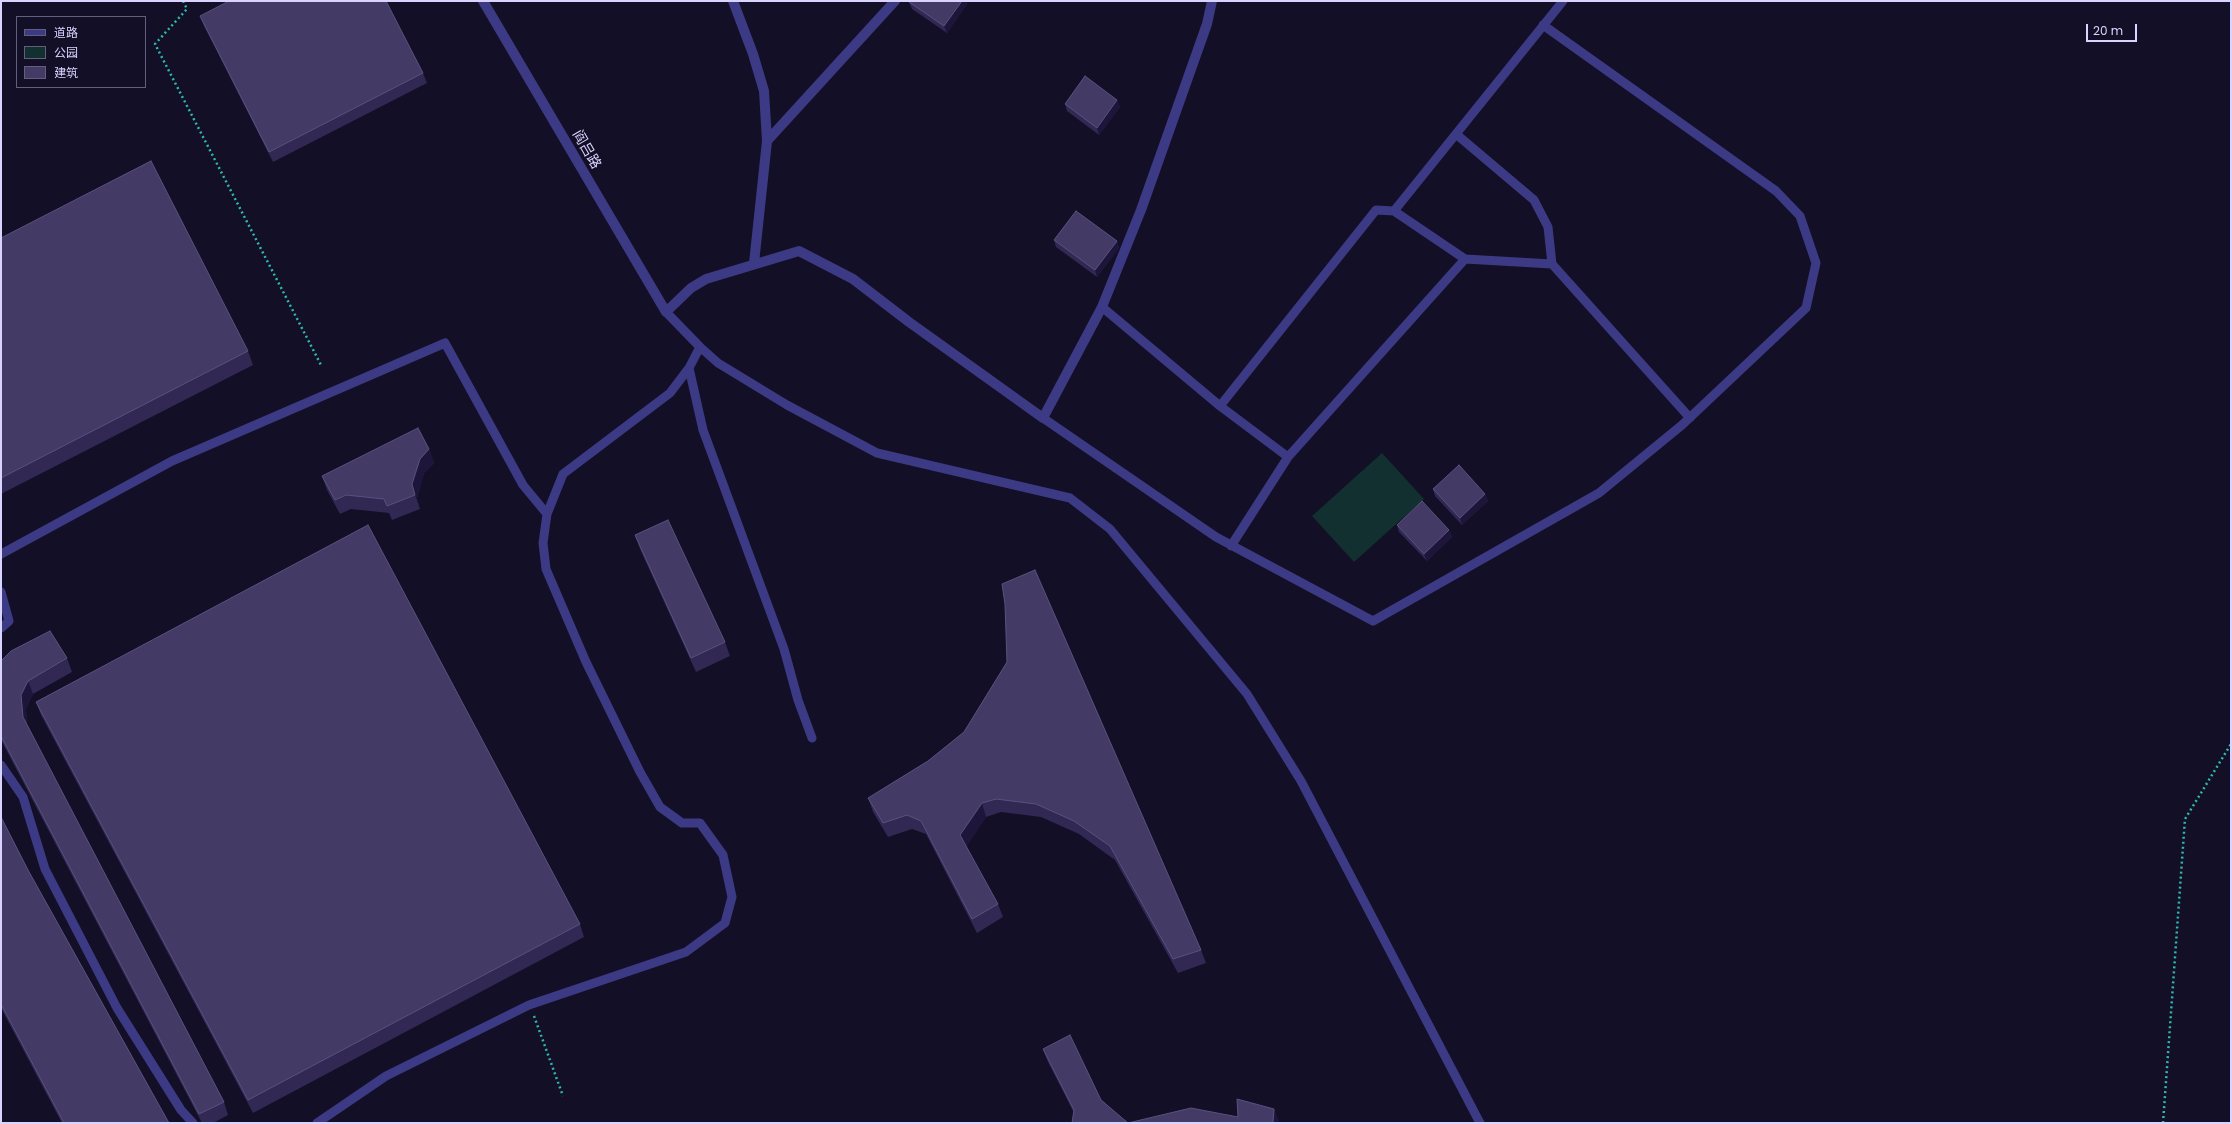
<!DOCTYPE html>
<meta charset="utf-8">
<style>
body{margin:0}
#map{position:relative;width:2232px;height:1124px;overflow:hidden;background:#130f26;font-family:Poppins,"Noto Sans SC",sans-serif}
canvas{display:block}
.frame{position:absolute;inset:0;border:2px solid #d9d4ff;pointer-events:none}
.legend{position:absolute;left:16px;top:16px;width:130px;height:72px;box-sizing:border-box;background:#130f26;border:1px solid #625e7d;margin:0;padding:5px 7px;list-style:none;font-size:12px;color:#d9d4ff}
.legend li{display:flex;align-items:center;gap:8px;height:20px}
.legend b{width:20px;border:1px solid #625e7d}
.scale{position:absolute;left:2086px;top:24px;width:51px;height:18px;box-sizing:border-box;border:2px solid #d9d4ff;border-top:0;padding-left:5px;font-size:12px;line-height:14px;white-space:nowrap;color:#d9d4ff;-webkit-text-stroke:3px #130f26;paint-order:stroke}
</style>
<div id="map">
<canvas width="2232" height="1124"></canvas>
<div class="frame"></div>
<ul class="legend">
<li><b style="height:5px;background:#3d3a85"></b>道路</li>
<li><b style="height:11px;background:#12302f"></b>公园</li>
<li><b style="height:11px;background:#433a66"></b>建筑</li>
</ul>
<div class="scale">20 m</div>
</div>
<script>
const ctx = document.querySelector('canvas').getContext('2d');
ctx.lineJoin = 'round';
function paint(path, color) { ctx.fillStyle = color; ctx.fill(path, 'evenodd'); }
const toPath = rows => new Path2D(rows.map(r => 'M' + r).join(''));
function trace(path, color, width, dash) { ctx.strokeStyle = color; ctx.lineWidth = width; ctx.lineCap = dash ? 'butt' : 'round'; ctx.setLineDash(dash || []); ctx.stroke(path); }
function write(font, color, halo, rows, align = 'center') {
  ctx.font = font + ' Poppins,"Noto Sans SC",sans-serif'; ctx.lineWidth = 4; ctx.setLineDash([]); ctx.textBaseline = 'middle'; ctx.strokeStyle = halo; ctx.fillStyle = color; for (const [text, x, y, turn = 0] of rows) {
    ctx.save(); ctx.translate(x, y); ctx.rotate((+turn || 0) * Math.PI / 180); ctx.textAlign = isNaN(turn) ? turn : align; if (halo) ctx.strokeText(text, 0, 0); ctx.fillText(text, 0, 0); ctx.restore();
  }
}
paint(toPath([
 [1382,453,1424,499,1354,562,1312,516]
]), '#12302f');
trace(toPath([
 [183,1,187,9,155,44,321,365],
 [534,1016,563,1096],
 [2163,1123,2185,819,2231,744]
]), '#2fb8b0', 2.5, [2, 3]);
trace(toPath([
 [1456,134,1534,200,1548,227,1552,264],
 [1465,259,1552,264,1690,418],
 [1102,307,1220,406,1288,457],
 [666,312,700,347,718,363,787,405,877,453,1070,498,1110,529,1247,694,1301,781,1480,1123],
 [689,368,703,430,784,649,798,700,812,738],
 [1220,406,1376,210,1394,211],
 [1043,418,1216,537,1373,621,1599,493,1682,425,1806,308,1816,263,1800,216,1776,191,1543,25],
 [1231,546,1288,457,1465,259,1394,211,1563,1],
 [1,554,172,461,445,343,523,485,547,514],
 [1,592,9,621,1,628],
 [1,765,23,797,45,869,117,1008,181,1110,193,1123],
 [317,1123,386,1076,529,1005,686,952,725,923,732,897,723,855,700,823,682,823,660,807,640,772,586,662,546,569,543,543,547,514,563,474,670,393,689,368,700,347]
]), '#3d3a85', 9);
trace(toPath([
 [483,1,666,312,691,288,706,279,799,251,853,279,909,322,1043,418,1102,307,1141,210,1207,24,1212,1],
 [733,1,753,54,764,91,767,141,754,263],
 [767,141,895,1]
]), '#3d3a85', 10);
paint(toPath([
 [910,1,966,1,967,4,947,33,912,9,909,2],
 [200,16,423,73,427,83,273,162,204,26],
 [1117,100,1120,107,1099,135,1067,111,1065,104],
 [1,238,248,351,253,365,1,494],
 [1054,240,1117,241,1119,248,1097,277,1056,247],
 [429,449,434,463,424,473,417,498,420,509,392,520,389,513,351,509,340,514,327,490,322,476],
 [1433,489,1485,494,1488,501,1462,525,1435,496],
 [1397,525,1449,530,1452,537,1427,561,1399,532],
 [635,535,725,642,730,656,696,672,640,549],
 [67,658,72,672,33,694,26,709,27,726,224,1102,228,1115,213,1123,202,1123,1,740,1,661],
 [1007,662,1201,950,1206,963,1178,973,1115,860,1079,834,1041,817,1001,812,986,817,966,847,998,904,1003,917,977,933,926,834,912,829,888,837,873,812,868,798,928,761,964,732],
 [36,702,580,924,584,937,253,1113,41,715],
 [1,817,28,870,169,1123,62,1123,1,1008],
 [1043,1049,1128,1123,1238,1117,1274,1109,1279,1123,1072,1123,1074,1113,1048,1062]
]), '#312854');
paint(toPath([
 [962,1,966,1,967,4,947,33,944,26],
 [1117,100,1120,107,1099,135,1097,128],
 [1117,241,1119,248,1097,277,1095,270],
 [429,449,434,463,424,473,417,498,420,509,415,495,412,484,420,459],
 [1485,494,1488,501,1462,525,1460,518],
 [1449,530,1452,537,1427,561,1424,554],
 [28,681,33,694,26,709,27,731,23,717,21,695],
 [982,803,986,817,965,849,960,835],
 [1274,1109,1279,1123,1273,1123,1273,1122]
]), '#1d163a');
const building = toPath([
 [229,1,386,1,423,73,269,152,200,16,229,1],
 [910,1,962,1,944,26,909,2,910,1],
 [1085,76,1117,100,1097,128,1065,104,1085,76],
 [151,161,248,351,1,478,1,238,151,161],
 [1076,211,1117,241,1095,270,1054,240,1076,211],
 [418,428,429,449,420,459,412,484,415,495,387,506,384,499,346,495,335,500,322,476,418,428],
 [1459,465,1485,494,1460,518,1433,489,1459,465],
 [1422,501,1449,530,1424,554,1397,525,1422,501],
 [668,520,725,642,691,658,635,535,668,520],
 [368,525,580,924,248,1100,36,702,368,525],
 [1035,570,1201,950,1173,959,1110,846,1074,821,1036,804,996,799,982,803,960,835,998,904,972,919,921,821,907,815,883,823,868,798,928,761,964,732,1007,662,1005,604,1002,584,1035,570],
 [50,631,67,658,28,681,21,695,23,717,224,1102,199,1114,1,736,1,661,11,651,50,631],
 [1,817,28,870,169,1123,64,1123,1,1004,1,817],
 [1070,1035,1101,1100,1128,1123,1191,1108,1238,1117,1237,1099,1274,1109,1273,1122,1274,1123,1072,1123,1074,1110,1043,1049,1070,1035]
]);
paint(building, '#433a66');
trace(building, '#5a527e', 1);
write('14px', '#d9d4ff', '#130f26', [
 ["阎吕路",586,150,60]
]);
</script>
